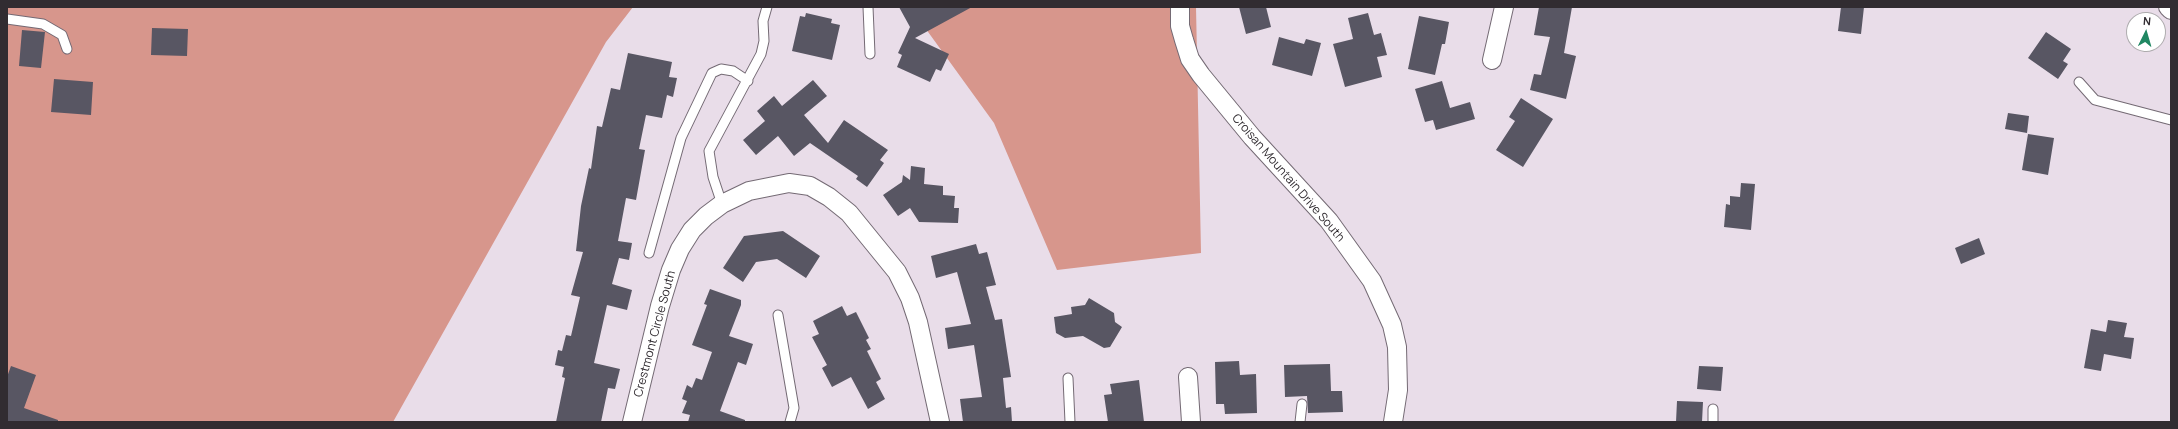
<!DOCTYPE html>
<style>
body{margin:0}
#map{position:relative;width:2178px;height:429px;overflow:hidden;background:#e9dde9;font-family:Manrope,sans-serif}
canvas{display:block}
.frame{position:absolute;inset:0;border:8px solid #312c31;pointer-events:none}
.north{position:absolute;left:2126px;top:12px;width:40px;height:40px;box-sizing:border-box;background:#fff;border:1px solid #adabad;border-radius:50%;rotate:5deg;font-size:11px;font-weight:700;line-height:16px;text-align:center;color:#312c31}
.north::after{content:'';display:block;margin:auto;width:14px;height:18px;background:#208762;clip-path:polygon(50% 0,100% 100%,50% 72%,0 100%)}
</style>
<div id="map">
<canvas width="2178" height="429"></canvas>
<div class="frame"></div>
<div class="north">N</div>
</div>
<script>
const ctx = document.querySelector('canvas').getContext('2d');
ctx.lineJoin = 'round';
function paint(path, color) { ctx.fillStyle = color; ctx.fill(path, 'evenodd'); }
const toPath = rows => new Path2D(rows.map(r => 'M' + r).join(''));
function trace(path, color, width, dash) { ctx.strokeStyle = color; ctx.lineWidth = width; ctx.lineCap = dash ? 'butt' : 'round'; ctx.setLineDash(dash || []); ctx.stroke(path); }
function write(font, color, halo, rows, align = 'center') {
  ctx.font = font + ' Manrope,sans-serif'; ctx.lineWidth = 4; ctx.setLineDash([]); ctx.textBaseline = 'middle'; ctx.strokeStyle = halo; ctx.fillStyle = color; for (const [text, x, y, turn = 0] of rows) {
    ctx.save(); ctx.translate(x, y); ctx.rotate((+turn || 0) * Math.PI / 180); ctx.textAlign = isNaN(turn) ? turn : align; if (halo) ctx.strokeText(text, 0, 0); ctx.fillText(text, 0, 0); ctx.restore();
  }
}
paint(toPath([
 [7,7,633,7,606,42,393,422,7,422],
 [910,7,1196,7,1201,253,1057,270,994,123]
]), '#d7968c');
paint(toPath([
 [899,7,972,7,915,38,949,54,941,71,936,69,930,82,897,67,902,55,898,53,910,27],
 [1239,7,1266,7,1271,27,1246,34],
 [1539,7,1572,7,1564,53,1576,56,1566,99,1530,90,1534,74,1541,75,1550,37,1534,35],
 [1841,7,1864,7,1861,34,1838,31],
 [806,13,832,19,831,23,840,25,832,60,792,51,800,16,805,17],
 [1368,13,1374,35,1381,33,1387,55,1377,57,1382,77,1345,87,1333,44,1353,39,1348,18],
 [1419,16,1449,22,1445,44,1442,44,1435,75,1408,69],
 [152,28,188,29,187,56,151,55],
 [22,30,45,32,41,68,19,66],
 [2046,32,2071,49,2063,61,2068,64,2058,79,2028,58],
 [1279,37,1304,44,1306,39,1321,43,1312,76,1272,65],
 [628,53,672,62,669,77,677,78,673,97,667,95,662,118,646,115,639,149,645,150,636,200,626,198,618,241,632,243,629,260,619,258,612,284,632,290,627,310,607,305,594,363,620,369,615,389,608,388,601,422,556,422,565,378,562,377,564,367,555,365,558,350,562,351,566,335,571,336,580,297,571,295,583,252,576,251,581,206,589,168,591,169,597,126,602,127,611,88,620,90],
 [54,79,93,82,91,115,51,112],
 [813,80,827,96,804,115,828,143,844,120,888,150,880,160,884,163,867,187,856,179,858,176,810,143,794,156,778,136,756,155,743,140,765,121,757,111,774,96,782,106],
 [1442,81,1450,108,1470,102,1475,119,1436,130,1433,120,1425,122,1415,89],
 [1521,98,1553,119,1523,167,1496,150,1515,121,1509,117],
 [2008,113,2029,116,2027,133,2005,129],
 [2028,134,2054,138,2048,175,2022,170],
 [911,166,925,168,924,184,943,186,943,195,955,196,954,208,959,208,958,223,919,222,910,208,898,216,883,195,902,182,903,175,910,180],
 [1741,183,1755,184,1751,230,1724,227,1726,204,1730,205,1730,196,1740,197],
 [783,231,820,256,806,278,777,259,756,262,743,282,723,268,744,236],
 [1979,238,1985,254,1961,264,1955,248],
 [976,244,979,254,987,252,996,285,986,287,995,320,1002,319,1011,377,1003,378,1006,408,1011,407,1012,422,963,422,960,399,982,397,974,345,948,349,945,328,971,324,957,272,936,278,931,256],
 [710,289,741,300,741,305,729,336,753,344,746,365,738,362,720,411,745,420,745,422,688,422,690,415,682,413,687,401,682,399,687,385,692,388,696,378,702,380,712,352,692,345,707,305,704,304],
 [1089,298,1114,313,1115,322,1122,327,1110,347,1104,348,1083,336,1065,338,1056,333,1054,317,1072,314,1071,307,1085,305],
 [842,306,847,316,856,312,869,338,866,340,871,349,867,351,881,379,876,382,885,399,868,409,851,377,832,387,822,368,827,365,812,337,819,334,813,321],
 [2108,320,2127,323,2124,337,2134,338,2131,359,2104,354,2101,371,2084,368,2091,329,2106,332],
 [1239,361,1240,375,1256,374,1257,413,1225,414,1224,404,1216,404,1215,362],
 [1330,364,1331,391,1342,391,1343,412,1308,413,1307,396,1285,397,1284,365],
 [11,366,36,375,24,408,58,420,58,422,7,422,7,377],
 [1699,366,1723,367,1721,391,1697,389],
 [1139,380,1144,422,1108,422,1104,395,1112,394,1110,384],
 [1677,401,1703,402,1702,422,1676,422]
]), '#585663');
const lane = toPath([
 [868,7,870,54],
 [7,19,43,24,62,35,67,49],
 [2079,82,2095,100,2171,120],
 [722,204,713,177,709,151,761,54,764,41,763,21,767,7],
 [649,253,681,138,712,73,721,69,733,71,748,81],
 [778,315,794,408,790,422],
 [1068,378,1070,422],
 [1713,409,1713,422],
 [1300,422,1302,404]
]);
const street = toPath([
 [1180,7,1180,26,1184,40,1190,59,1201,75,1252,137,1329,221,1372,281,1392,325,1397,347,1398,390,1393,422],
 [2168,7,2171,10],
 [1492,60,1504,7],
 [1188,377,1191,422],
 [632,422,660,306,671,270,680,249,692,230,706,216,722,204,749,191,789,183,810,186,829,197,849,213,897,272,910,298,918,322,940,422]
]);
trace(lane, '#746a74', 11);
trace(street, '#746a74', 20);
trace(lane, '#fff', 9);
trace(street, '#fff', 18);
write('12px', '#312c31', '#fff', [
 ["Croisan Mountain Drive South",1288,178,49],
 ["Crestmont Circle South",655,334,-75]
]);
</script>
